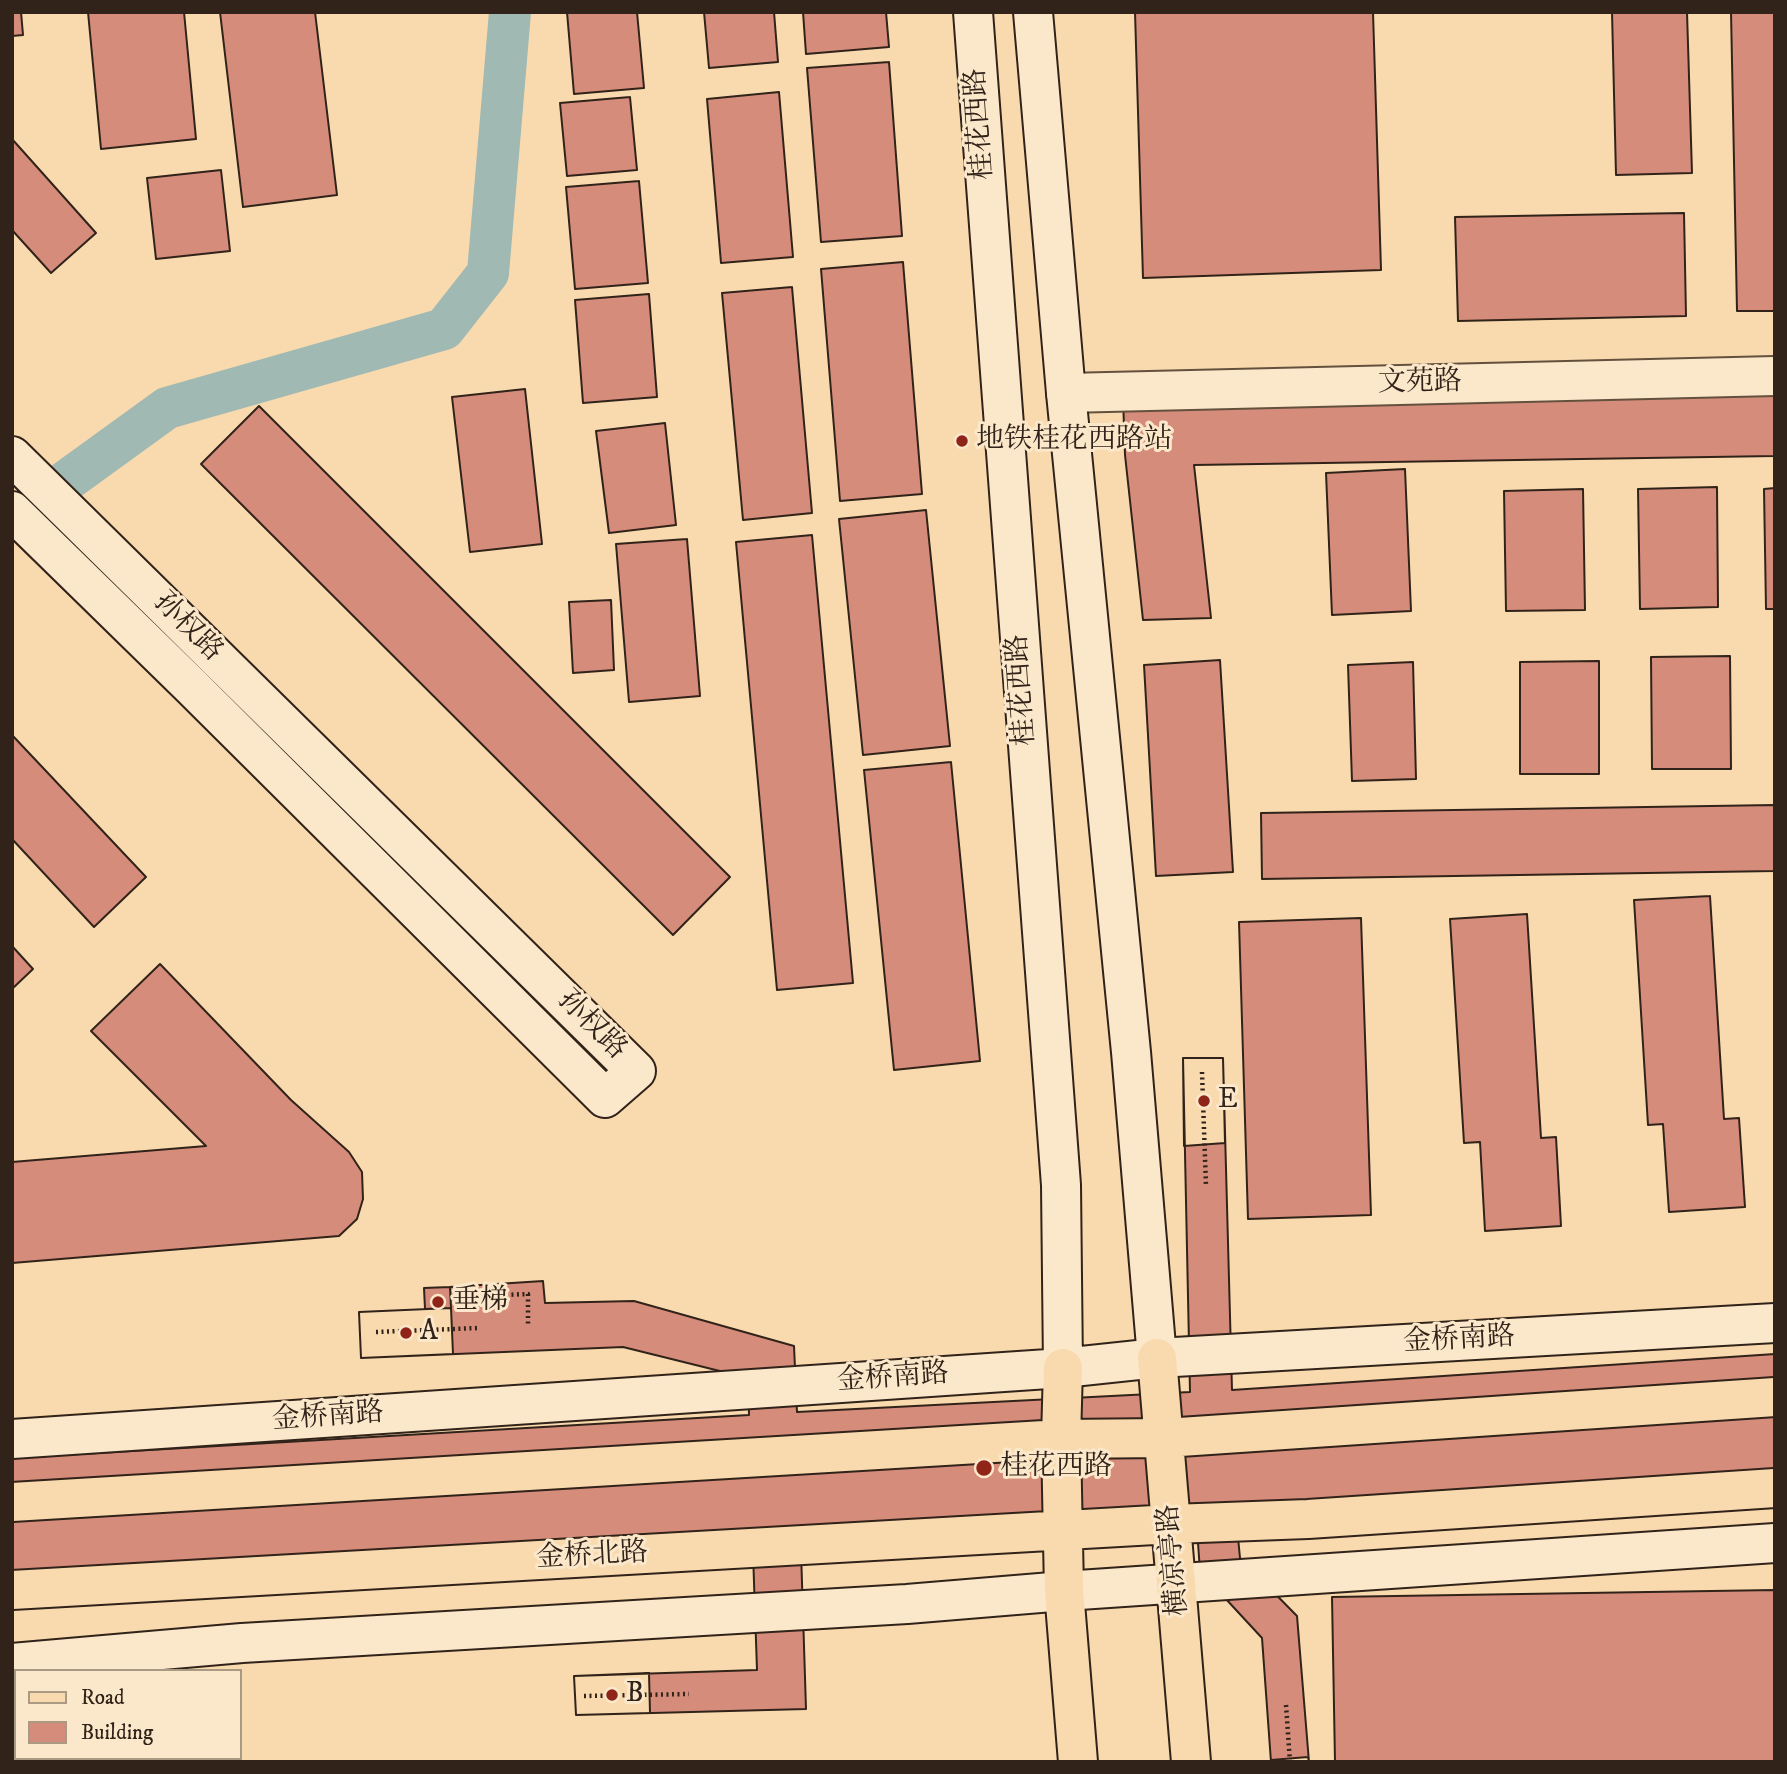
<!DOCTYPE html>
<meta charset="utf-8">
<style>
body{margin:0}
#map{position:relative;width:1787px;height:1774px;overflow:hidden;background:#f9daae;font-family:"IM FELL DW Pica",serif}
canvas{display:block}
.frame{position:absolute;inset:0;border:14px solid #312319;pointer-events:none}
.legend{position:absolute;left:14px;top:1669px;width:228px;height:91px;box-sizing:border-box;background:#fbe7ca;border:2px solid #aa9983;margin:0;padding:9px 12px;list-style:none;font-size:21px;color:#312319}
.legend li{display:flex;align-items:center;gap:14px;height:35px}
.legend b{width:35px;border:2px solid #aa9983}
</style>
<div id="map">
<canvas width="1787" height="1774"></canvas>
<div class="frame"></div>
<ul class="legend">
<li><b style="height:9px;background:#f9daae"></b>Road</li>
<li><b style="height:19px;background:#d58c7b"></b>Building</li>
</ul>
</div>
<script>
const ctx = document.querySelector('canvas').getContext('2d');
ctx.lineJoin = 'round';
const toPath = rows => new Path2D(rows.map(r => 'M' + r).join(''));
function trace(path, color, width, dash) { ctx.strokeStyle = color; ctx.lineWidth = width; ctx.lineCap = dash ? 'butt' : 'round'; ctx.setLineDash(dash || []); ctx.stroke(path); }
function paint(path, color) { ctx.fillStyle = color; ctx.fill(path, 'evenodd'); }
function write(font, color, halo, rows, align = 'center') {
  ctx.font = font + ' "IM FELL DW Pica","Noto Serif SC",serif'; ctx.lineWidth = 6; ctx.setLineDash([]); ctx.textBaseline = 'middle'; ctx.strokeStyle = halo; ctx.fillStyle = color; for (const [text, x, y, turn = 0] of rows) {
    ctx.save(); ctx.translate(x, y); ctx.rotate((+turn || 0) * Math.PI / 180); ctx.textAlign = isNaN(turn) ? turn : align; if (halo) ctx.strokeText(text, 0, 0); ctx.fillText(text, 0, 0); ctx.restore();
  }
}
trace(toPath([
 [18,516,167,408,444,329,488,273,510,12]
]), '#a0b9b3', 42);
const building = toPath([
 [12,12,21,12,23,35,12,36,12,12],
 [88,12,184,12,196,139,101,149,88,12],
 [220,12,315,12,337,195,243,207,220,12],
 [567,12,637,12,644,88,574,94,567,12],
 [704,12,774,12,778,62,709,68,704,12],
 [803,12,886,12,889,47,806,54,803,12],
 [1135,12,1373,12,1381,270,1143,278,1135,12],
 [1612,12,1687,12,1692,173,1616,175,1612,12],
 [1731,12,1775,12,1775,311,1737,311,1731,12],
 [889,62,902,236,821,242,807,68,889,62],
 [779,92,793,257,721,263,707,99,779,92],
 [630,97,637,170,567,176,560,103,630,97],
 [12,139,96,233,51,273,12,230,12,139],
 [221,170,230,251,156,259,147,178,221,170],
 [639,181,648,283,575,289,566,187,639,181],
 [1684,213,1686,316,1458,321,1455,217,1684,213],
 [903,262,922,494,840,501,821,269,903,262],
 [792,287,812,513,743,520,722,293,792,287],
 [649,294,657,397,583,403,575,300,649,294],
 [525,389,542,544,470,552,452,397,525,389],
 [1775,390,1775,456,1194,465,1211,618,1143,620,1125,455,1123,398,1775,390],
 [259,406,730,877,673,935,201,464,259,406],
 [665,423,676,525,609,533,596,431,665,423],
 [1405,469,1411,611,1332,615,1326,473,1405,469],
 [1717,487,1718,607,1640,609,1638,489,1717,487],
 [1775,488,1775,609,1766,609,1764,489,1775,488],
 [1583,489,1585,610,1506,611,1504,491,1583,489],
 [926,510,950,746,863,755,839,519,926,510],
 [812,535,853,983,777,990,736,542,812,535],
 [687,539,700,696,629,702,616,544,687,539],
 [611,600,614,670,573,673,569,602,611,600],
 [1730,656,1731,769,1652,769,1651,657,1730,656],
 [1220,660,1233,872,1156,876,1144,665,1220,660],
 [1599,661,1599,774,1520,774,1520,662,1599,661],
 [1413,662,1416,779,1352,781,1348,665,1413,662],
 [12,735,146,877,94,927,12,839,12,735],
 [951,762,980,1061,894,1070,864,770,951,762],
 [1775,805,1775,871,1262,879,1261,813,1775,805],
 [1710,896,1724,1119,1739,1118,1745,1207,1669,1212,1663,1124,1648,1125,1634,900,1710,896],
 [1527,914,1541,1138,1556,1137,1561,1226,1485,1231,1480,1142,1464,1143,1450,919,1527,914],
 [1361,918,1371,1215,1248,1219,1239,922,1361,918],
 [12,946,33,969,12,989,12,946],
 [160,964,291,1100,349,1152,362,1172,363,1199,357,1219,339,1236,12,1263,12,1162,206,1146,91,1031,160,964],
 [1183,1058,1223,1058,1232,1390,1775,1354,1775,1491,1237,1527,1240,1558,1297,1616,1309,1762,1271,1762,1262,1638,1200,1571,1197,1529,801,1551,806,1709,576,1715,574,1676,757,1670,753,1553,12,1593,12,1458,749,1415,748,1378,623,1347,361,1358,359,1312,451,1308,450,1287,543,1281,545,1303,634,1301,794,1346,797,1412,1190,1392,1183,1058],
 [1183,1058,1223,1058,1225,1143,1184,1146,1183,1058],
 [450,1287,451,1308,425,1309,424,1288,450,1287],
 [451,1308,453,1354,361,1358,359,1312,451,1308],
 [1775,1590,1775,1762,1335,1762,1332,1597,1775,1590],
 [649,1673,650,1713,576,1715,574,1676,649,1673],
 [1308,1757,1309,1762,1271,1762,1271,1760,1308,1757]
]);
paint(building, '#d58c7b');
trace(building, '#312319', 2);
const minor = toPath([
 [1066,393,1775,376]
]);
const secondary = toPath([
 [973,12,1061,1185,1063,1368],
 [1033,12,1066,393,1131,1052,1157,1358],
 [12,456,636,1071,605,1098,191,686,12,511],
 [12,1439,1063,1368,1157,1358,1775,1323],
 [12,1663,242,1643,907,1604,1064,1591,1775,1543]
]);
const primary = toPath([
 [1157,1358,1191,1762],
 [1063,1368,1061,1439,1064,1591,1078,1762],
 [12,1502,1061,1439,1165,1438,1775,1397],
 [12,1590,1172,1524,1308,1519,1775,1488]
]);
trace(minor, '#63513e', 42);
trace(secondary, '#312319', 42);
trace(primary, '#312319', 42);
trace(toPath([
 [1202,1072,1206,1186],
 [451,1297,528,1294,528,1326],
 [376,1332,479,1328],
 [584,1696,689,1694],
 [1286,1705,1290,1762]
]), '#312319', 4.5, [2, 3.5]);
trace(minor, '#fbe7ca', 38);
trace(secondary, '#fbe7ca', 38);
trace(primary, '#f9daae', 38);
for (const [x, y, r, color] of [
 [962,441,7,"#8f2418"],
 [1204,1101,7,"#8f2418"],
 [438,1302,7,"#8f2418"],
 [406,1333,7,"#8f2418"],
 [984,1468,9,"#8f2418"],
 [612,1695,7,"#8f2418"]
]) { const dot = new Path2D(); dot.arc(x, y, r, 0, 2 * Math.PI); ctx.fillStyle = color; ctx.fill(dot); trace(dot, '#fbe7ca', 2.5); }
write('28px', '#312319', '#fbe7ca', [
 ["桂花西路",981,124,-94],
 ["文苑路",1420,384,-1],
 ["孙权路",187,628,45],
 ["桂花西路",1023,690,-94],
 ["孙权路",591,1026,45],
 ["金桥南路",1459,1341,-3],
 ["金桥南路",893,1379,-4],
 ["金桥南路",328,1418,-4],
 ["金桥北路",592,1557,-3],
 ["横凉亭路",1175,1560,-95]
]);
write('28px', '#312319', '#fbe7ca', [
 ["地铁桂花西路站",976,441],
 ["E",1218,1101],
 ["垂梯",452,1302],
 ["A",420,1333],
 ["桂花西路",1000,1468],
 ["B",626,1695]
], 'left');
</script>
